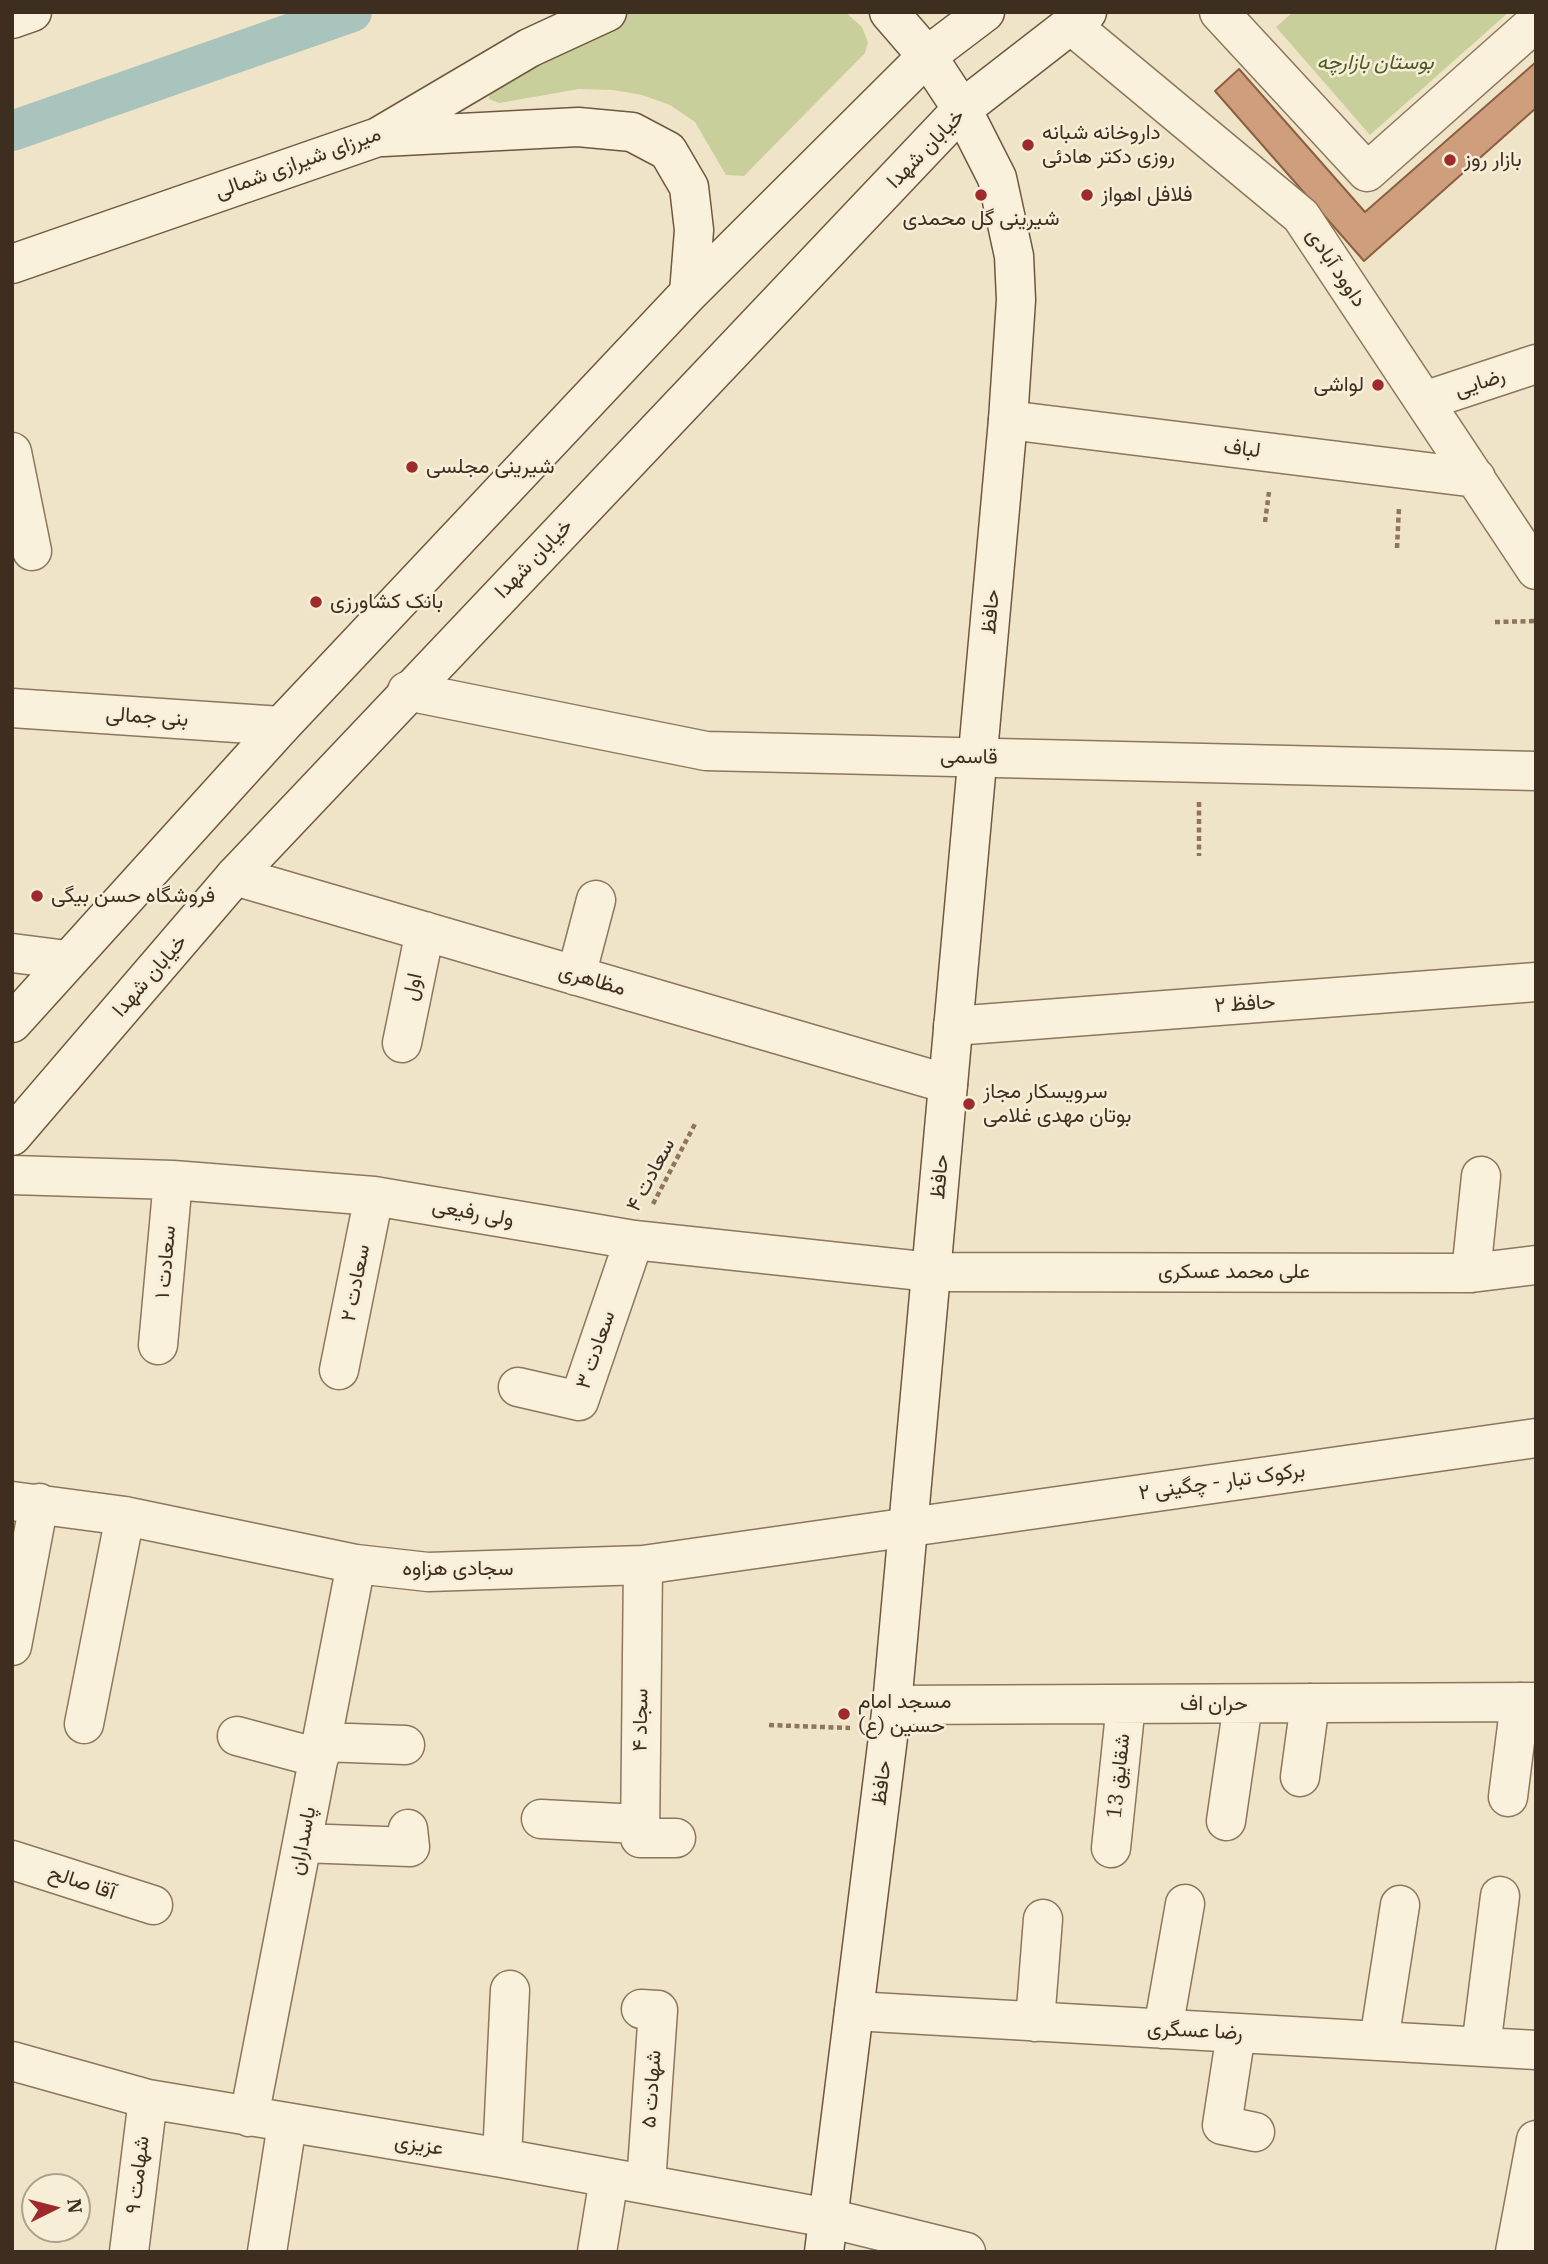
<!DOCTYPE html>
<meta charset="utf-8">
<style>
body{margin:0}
#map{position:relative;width:1548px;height:2264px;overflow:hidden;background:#f0e4c8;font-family:"IBM Plex Serif",serif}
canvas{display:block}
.frame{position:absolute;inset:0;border:14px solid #3d2e20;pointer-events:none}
.north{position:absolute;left:21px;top:2173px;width:70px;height:70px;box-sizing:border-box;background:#f7eed8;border:2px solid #ada18e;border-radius:50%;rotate:84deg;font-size:19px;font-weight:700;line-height:28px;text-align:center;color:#3d2e20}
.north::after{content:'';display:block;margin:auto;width:24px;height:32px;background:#9e2a2b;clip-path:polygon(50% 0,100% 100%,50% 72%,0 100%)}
</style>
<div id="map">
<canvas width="1548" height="2264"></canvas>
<div class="frame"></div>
<div class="north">N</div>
</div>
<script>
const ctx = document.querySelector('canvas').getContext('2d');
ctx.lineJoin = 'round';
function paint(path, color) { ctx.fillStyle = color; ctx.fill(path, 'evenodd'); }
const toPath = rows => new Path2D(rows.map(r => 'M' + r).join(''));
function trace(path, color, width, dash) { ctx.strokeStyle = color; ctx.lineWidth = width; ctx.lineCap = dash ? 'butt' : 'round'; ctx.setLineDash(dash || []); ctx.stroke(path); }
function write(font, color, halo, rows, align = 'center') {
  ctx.font = font + ' "IBM Plex Serif",Vazirmatn,serif'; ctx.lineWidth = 5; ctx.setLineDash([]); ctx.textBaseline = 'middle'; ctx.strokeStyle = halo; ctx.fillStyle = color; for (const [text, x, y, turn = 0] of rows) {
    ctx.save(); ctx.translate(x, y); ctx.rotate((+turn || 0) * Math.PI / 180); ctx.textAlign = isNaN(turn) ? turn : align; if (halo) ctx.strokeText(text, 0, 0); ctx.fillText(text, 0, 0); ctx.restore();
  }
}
paint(toPath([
 [619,12,845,12,862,27,868,42,865,53,744,176,726,175,695,122,670,105,642,95,613,90,579,89,499,103,489,99,490,89],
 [1293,12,1509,12,1370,135,1276,27]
]), '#c9cf9b');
trace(toPath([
 [12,131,352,12]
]), '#a9c4bc', 40);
const building = toPath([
 [1536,62,1536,108,1364,261,1215,91,1239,69,1365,212,1536,62]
]);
paint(building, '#cf9f7d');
trace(building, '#8d5f41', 2);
const street = toPath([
 [1219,12,1367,172,1536,22],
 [1071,25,1301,216,1536,570],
 [1424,401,1536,364],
 [1008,420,1476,478],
 [12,452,32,551],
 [407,691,706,751,1536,771],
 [12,708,281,726],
 [235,876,948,1084],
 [12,953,67,960],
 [576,976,596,900],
 [953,1026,1536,982],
 [402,1043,425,931],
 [12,1175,173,1180,374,1196,634,1240,931,1272,1471,1273,1536,1265],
 [1471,1273,1481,1176],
 [158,1345,173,1180],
 [339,1370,374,1196],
 [518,1387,579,1401,634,1240],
 [12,1501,125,1516,356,1564,428,1572,643,1565,1536,1438],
 [643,1565,640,1838,676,1838],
 [12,1646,39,1503],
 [892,1705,1536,1702],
 [84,1724,125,1516],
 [237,1736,319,1758],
 [322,1742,405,1745],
 [1300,1777,1310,1703],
 [1508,1797,1520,1702],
 [541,1819,639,1824],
 [1226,1821,1243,1704],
 [302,1843,410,1847,408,1829],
 [1111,1848,1126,1704],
 [12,1860,153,1905],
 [641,2009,658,2010,646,2184],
 [854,2011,1536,2050],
 [1035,2022,1043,1919],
 [1163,2029,1185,1904],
 [1236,2033,1222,2125,1255,2132],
 [1379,2041,1400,1905],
 [1481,2047,1500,1896],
 [12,2061,148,2099,502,2158,828,2218,966,2252],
 [249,2117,356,1564],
 [502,2158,510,1990],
 [129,2252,148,2099],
 [267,2252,287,2124],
 [597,2252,609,2178],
 [1515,2252,1536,2140]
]);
const secondary = toPath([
 [12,19,32,12],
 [383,137,578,127,632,132,668,151,689,187,694,230,689,293],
 [12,264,378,137,529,48,607,12],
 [12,1023,281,726,689,293,927,56,985,12],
 [12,1136,235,876,962,109,1087,12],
 [824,2252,892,1705,1008,420,1016,300,1014,256,997,178,962,109,927,56,889,12]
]);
trace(street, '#8d765c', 41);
trace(secondary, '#6f573f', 41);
trace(toPath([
 [1265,522,1269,492],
 [1397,548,1399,507],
 [1495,622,1536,621],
 [1199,802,1199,856],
 [653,1204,695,1124],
 [769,1725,850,1728]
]), '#8d765c', 4.5, [5, 3.5]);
trace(street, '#faf1dc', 38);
trace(secondary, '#faf1dc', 38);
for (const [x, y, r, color] of [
 [1028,145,7,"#9e2a2b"],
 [1450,160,7,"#9e2a2b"],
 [981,195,7,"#9e2a2b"],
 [1087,195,7,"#9e2a2b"],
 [1378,385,7,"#9e2a2b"],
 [412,467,7,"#9e2a2b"],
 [316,602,7,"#9e2a2b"],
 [37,896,7,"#9e2a2b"],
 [969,1104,7,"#9e2a2b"],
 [844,1714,7,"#9e2a2b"]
]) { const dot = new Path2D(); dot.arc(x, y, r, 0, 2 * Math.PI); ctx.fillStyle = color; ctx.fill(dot); trace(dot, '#f7eed8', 2.5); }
write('italic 21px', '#4d5a26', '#f7eed8', [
 ["بوستان بازارچه",1375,63]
]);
write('21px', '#3d2e20', '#f7eed8', [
 ["داروخانه شبانه",1042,133],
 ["روزی دکتر هادئی",1042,157],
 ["بازار روز",1464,160],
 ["فلافل اهواز",1101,195],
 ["شیرینی گل محمدی",981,219,"center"],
 ["لواشی",1364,385,"right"],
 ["شیرینی مجلسی",426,467],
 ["بانک کشاورزی",330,602],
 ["فروشگاه حسن بیگی",51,896],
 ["سرویسکار مجاز",983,1092],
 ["بوتان مهدی غلامی",983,1116],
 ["مسجد امام",858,1702],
 ["حسین (ع)",858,1726]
], 'left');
write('21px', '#3d2e20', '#f7eed8', [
 ["خیابان شهدا",926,149,-46],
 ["میرزای شیرازی شمالی",298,163,-20],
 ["داوود آبادی",1336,268,56],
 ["رضایی",1480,383,-18],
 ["لباف",1242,449,7],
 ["خیابان شهدا",534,559,-46],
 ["حافظ",991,612,-85],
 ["بنی جمالی",147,717,4],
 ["قاسمی",969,757,1],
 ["خیابان شهدا",150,976,-49],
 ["مظاهری",592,980,16],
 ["اول",413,987,-78],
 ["حافظ ۲",1245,1004,-4],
 ["سعادت ۴",651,1175,-62],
 ["حافظ",940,1177,-85],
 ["ولی رفیعی",473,1213,10],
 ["سعادت ۱",166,1262,-85],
 ["علی محمد عسکری",1234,1272],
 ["سعادت ۲",356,1283,-79],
 ["سعادت ۳",596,1350,-71],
 ["برکوک تبار - چگینی ۲",1222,1482,-8],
 ["سجادی هزاوه",458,1569],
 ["حران اف",1214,1704],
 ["سجاد ۴",641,1720,-89],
 ["شقایق 13",1119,1776,-84],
 ["حافظ",882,1783,-83],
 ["پاسداران",303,1841,-79],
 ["آقا صالح",82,1883,18],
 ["رضا عسگری",1195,2031,3],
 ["شهادت ۵",652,2089,-86],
 ["عزیزی",419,2145,9],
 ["شهامت ۹",138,2175,-83]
]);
</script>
